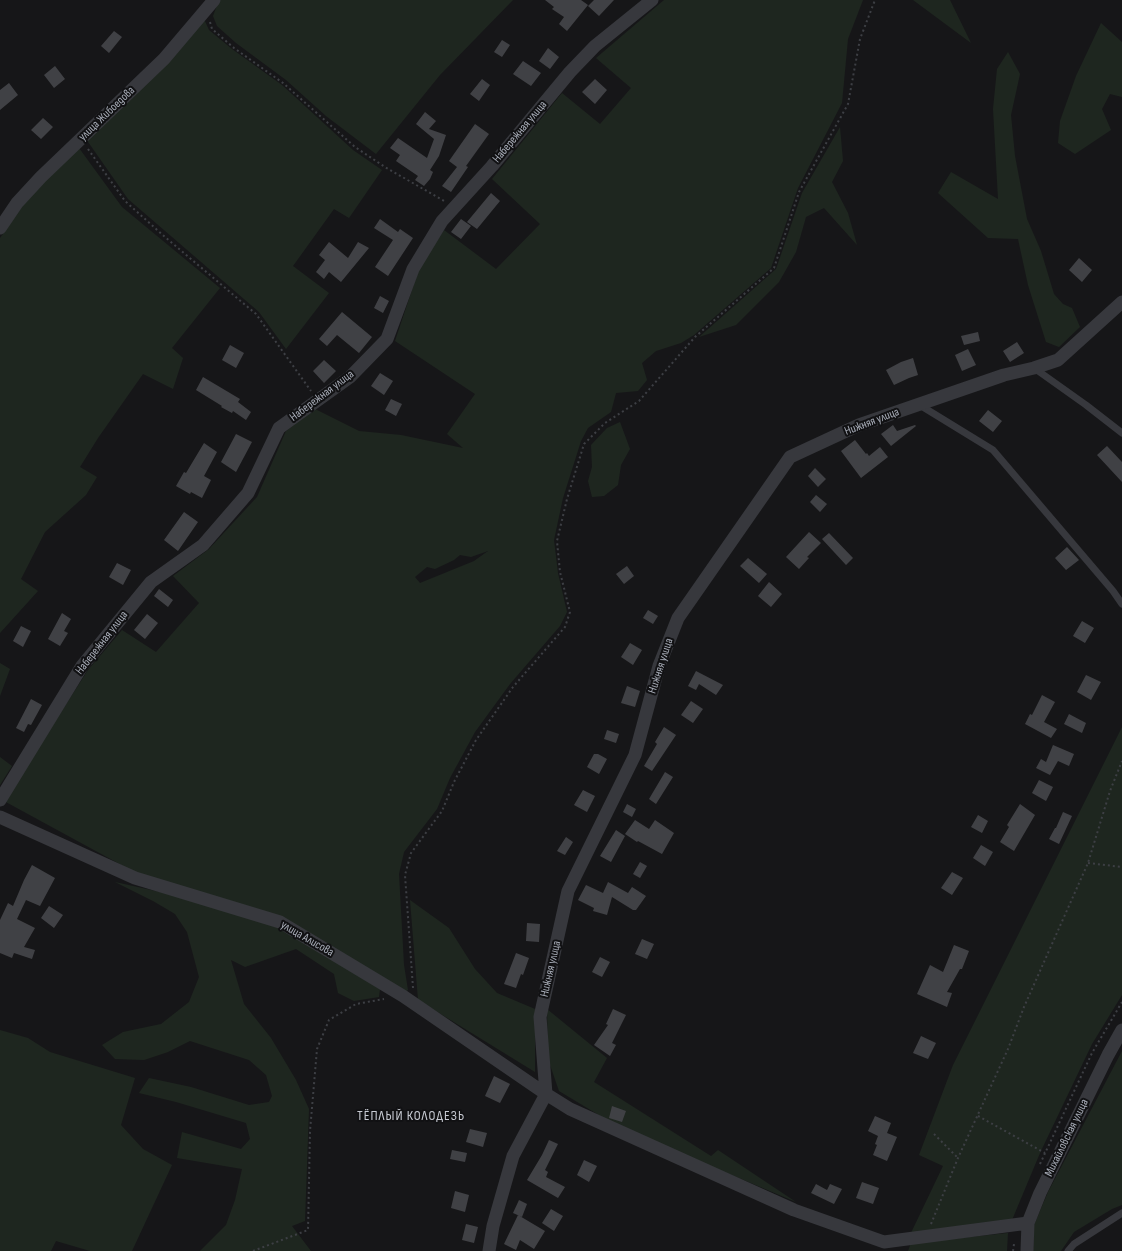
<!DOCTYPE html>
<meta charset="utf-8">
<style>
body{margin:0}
canvas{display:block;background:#161618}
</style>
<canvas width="1122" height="1251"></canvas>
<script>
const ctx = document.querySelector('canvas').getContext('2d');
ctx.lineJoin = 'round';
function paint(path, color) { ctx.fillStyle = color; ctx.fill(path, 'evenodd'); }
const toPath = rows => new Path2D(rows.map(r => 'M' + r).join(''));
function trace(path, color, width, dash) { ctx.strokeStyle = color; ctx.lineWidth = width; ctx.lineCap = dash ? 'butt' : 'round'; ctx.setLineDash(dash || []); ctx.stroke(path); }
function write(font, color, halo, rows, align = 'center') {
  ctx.font = font + ' "Sofia Sans Condensed",sans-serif'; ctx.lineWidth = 4; ctx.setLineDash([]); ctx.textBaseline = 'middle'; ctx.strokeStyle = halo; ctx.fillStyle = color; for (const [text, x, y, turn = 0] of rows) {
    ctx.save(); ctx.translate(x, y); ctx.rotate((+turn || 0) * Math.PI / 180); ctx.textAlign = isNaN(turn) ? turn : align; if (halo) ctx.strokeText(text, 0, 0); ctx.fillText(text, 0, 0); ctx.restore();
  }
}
paint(toPath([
 [219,0,513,0,440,75,376,154,326,116,286,80,236,43,217,26,213,16],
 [664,0,863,0,848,39,842,103,798,188,771,268,694,335,681,343,656,351,642,363,647,380,638,391,616,393,611,412,588,428,581,441,563,498,554,540,558,573,567,612,560,626,510,684,475,732,450,778,437,809,404,852,399,874,404,965,408,990,405,992,284,919,138,874,4,801,88,670,122,630,156,652,199,603,173,576,209,549,257,497,286,431,315,409,359,431,401,435,463,448,447,434,475,394,395,341,419,269,444,230,496,269,540,224,492,179,562,93,600,124,631,88,596,58],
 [488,551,474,561,420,583,415,577,427,567,435,569,454,560,460,555,471,557],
 [913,0,950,0,971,43],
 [204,19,209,30,232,49,282,85,353,150,382,170,349,218,334,209,293,266,329,293,286,349,259,312,128,199,86,139],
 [1101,23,1122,42,1122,97,1110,94,1102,109,1111,130,1075,154,1058,143,1060,121,1076,76],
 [1008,52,1020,74,1011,115,1015,156,1027,219,1041,251,1054,294,1063,304,1072,308,1080,327,1059,347,1046,342,1028,285,1018,239,988,238,938,193,951,172,998,199,993,109,997,69],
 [840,127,843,161,832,182,848,213,857,245,824,208,806,217,796,252,779,282,736,325,699,337,776,269,802,193],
 [79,148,122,207,220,288,172,348,183,358,173,389,143,374,98,438,80,467,97,477,86,495,45,532,21,579,38,591,0,633,0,238,21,208,46,179],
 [620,422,630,449,621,465,618,485,604,496,592,497,588,481,592,467,591,445,607,428],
 [0,663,10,669,0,696],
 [1122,727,1122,995,1092,1044,1040,1153,1012,1220,910,1235,943,1166,919,1155,953,1065],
 [0,757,12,766,0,785],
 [115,882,192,899,282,926,380,989,379,997,354,1001,338,993,334,974,296,949,245,967,231,960,244,1004,271,1038,296,1080,309,1109,305,1221,292,1226,311,1251,200,1251,226,1225,235,1200,242,1169,177,1158,182,1132,241,1149,250,1139,246,1123,176,1102,139,1093,149,1078,191,1087,249,1105,269,1102,272,1096,266,1075,249,1060,190,1041,168,1052,144,1060,115,1059,102,1045,123,1032,161,1024,189,1002,199,977,187,932,175,914,153,901],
 [410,900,449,928,475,969,497,993,535,1009,535,1072,418,1000],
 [547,1009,607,1058,594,1082,711,1156,718,1150,796,1202,622,1129,559,1091,548,1059],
 [0,1030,28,1038,50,1052,135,1078,121,1125,143,1149,172,1165,132,1251,90,1251,56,1241,51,1251,0,1251],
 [1122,1051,1122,1205,1112,1209,1074,1232,1061,1251,1033,1251,1034,1225,1048,1192],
 [1008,1233,1007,1251,908,1251,911,1243]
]), '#1e261f');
paint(toPath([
 [545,0,581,0,588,5,567,31,559,24,564,17,552,9,554,7],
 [594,0,614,0,599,16,588,6],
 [114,31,122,37,109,53,101,46],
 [502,40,510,45,502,57,494,52],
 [548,48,559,57,550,69,539,61],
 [523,61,541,73,531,86,513,74],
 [55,66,65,79,54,88,44,75],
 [482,79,490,85,479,101,470,94],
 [595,79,607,90,595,104,582,92],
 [9,83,18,95,0,110,0,90],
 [425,112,436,121,429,129,446,135,439,156,430,170,433,172,430,179,424,186,415,180,418,176,396,161,400,155,390,148,398,138,427,158,434,139,416,124],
 [43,118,53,127,41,139,31,130],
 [475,124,489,134,466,166,468,167,451,192,442,186,457,167,449,161],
 [491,193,500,201,477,229,467,222],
 [380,219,398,232,400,229,413,238,388,276,375,267,393,240,374,228],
 [461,219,471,226,461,239,451,232],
 [329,242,348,258,358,242,369,248,341,282,329,272,324,279,316,272,325,260,319,255],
 [1079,258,1092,270,1082,282,1069,270],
 [380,296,389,301,383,313,374,308],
 [342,312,372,337,359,353,337,335,327,346,319,339],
 [978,332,980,341,964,345,961,336],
 [1017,342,1024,353,1010,362,1003,351],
 [230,345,244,353,236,368,222,360],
 [968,349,976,365,962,371,955,355],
 [913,358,918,375,909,378,894,385,886,370,901,362],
 [324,360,336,371,324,383,313,371],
 [380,373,393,381,384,395,371,386],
 [203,377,240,399,238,402,251,412,246,420,233,411,232,413,221,407,222,406,196,390],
 [391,399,402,404,396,416,385,410],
 [988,410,1002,421,993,432,979,421],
 [893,425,897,431,915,425,916,426,891,446,881,434],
 [236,434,252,442,236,472,221,462],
 [855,440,866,454,867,453,869,456,880,447,888,457,861,478,841,451],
 [204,443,217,452,204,476,211,480,202,498,191,492,190,494,176,486,184,472,186,473],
 [1107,446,1122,462,1122,482,1097,455],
 [815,468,826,479,818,487,808,476],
 [816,495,827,504,820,512,810,502],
 [184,512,198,522,178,551,164,540],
 [809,532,821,543,807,557,809,558,799,569,786,557],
 [829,533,853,558,846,565,822,539],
 [1067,547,1079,560,1066,570,1055,558],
 [748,558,767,574,759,583,740,566],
 [117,563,131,570,123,585,109,577],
 [627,566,634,576,624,584,616,574],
 [769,582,782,594,771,607,758,596],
 [159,589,173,600,168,607,154,596],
 [648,610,658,616,653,624,643,618],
 [62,613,71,619,64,631,68,633,60,646,48,639],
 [147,614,158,623,145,639,134,630],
 [1082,621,1094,628,1085,643,1073,636],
 [21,626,31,631,23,647,13,641],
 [630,643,642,650,633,665,621,657],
 [696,671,723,685,716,695,699,684,696,690,688,686],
 [1086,675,1101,682,1091,700,1077,692],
 [627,686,640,691,635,707,621,703],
 [1042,695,1055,702,1044,722,1057,729,1051,738,1025,724,1030,714,1032,715],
 [31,699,42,705,31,725,28,724,24,732,16,728],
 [691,701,703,709,693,723,681,715],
 [1069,714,1086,723,1082,733,1064,724],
 [664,727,676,735,652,771,644,766,657,744,655,742],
 [607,730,619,734,616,743,604,739],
 [1053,745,1074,754,1069,766,1058,761,1050,775,1036,768,1041,759,1046,762],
 [594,754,598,754,607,759,599,774,587,767],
 [665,772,673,777,656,804,649,799],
 [1039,780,1053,787,1046,801,1032,793],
 [583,790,595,796,587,812,574,805],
 [627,804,636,809,632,817,623,812],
 [1020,804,1035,815,1014,851,1000,842,1009,827,1007,825],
 [1063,812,1072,816,1059,844,1049,839,1055,828,1056,828],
 [978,815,988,821,982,833,971,827],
 [635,820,649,829,655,820,674,833,662,854,638,841,637,842,625,834],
 [616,830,625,836,611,862,600,856],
 [566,837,573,842,565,855,557,851],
 [981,845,993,852,985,866,973,858],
 [640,862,647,866,640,878,633,874],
 [32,865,55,878,40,906,26,900,17,919,35,928,24,947,35,950,32,959,14,953,12,958,0,953,0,920,8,903,13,906,24,880],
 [952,872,963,878,952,895,941,888],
 [608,882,628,893,632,887,646,896,636,910,633,910,612,897,607,915,593,911,594,908,578,900,586,885,603,893],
 [49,906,63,915,54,928,41,918],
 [527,923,540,924,539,942,526,941],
 [642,939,654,944,647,959,635,954],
 [954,945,969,951,962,969,960,969,947,992,952,993,947,1007,917,994,930,965,943,972],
 [516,953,529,958,523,975,521,974,516,988,504,984],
 [600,957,610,962,602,977,592,972],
 [613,1009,626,1015,612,1043,616,1045,610,1056,594,1045,608,1025,606,1024],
 [921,1036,936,1043,928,1059,913,1053],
 [494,1076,510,1084,500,1103,485,1096],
 [612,1106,626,1111,622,1122,609,1118],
 [875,1116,891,1123,887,1133,897,1137,887,1161,873,1155,877,1145,875,1144,878,1136,868,1131],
 [470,1129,487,1133,483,1147,466,1142],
 [549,1140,558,1144,545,1170,548,1172,546,1177,565,1187,558,1198,527,1180,542,1155],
 [452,1150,467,1153,465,1162,450,1159],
 [584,1160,597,1166,589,1182,577,1175],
 [862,1182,879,1188,873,1204,856,1198],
 [816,1184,827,1190,830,1184,842,1189,834,1204,811,1193],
 [455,1191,469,1195,465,1212,451,1208],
 [519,1200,527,1204,522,1217,513,1213],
 [551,1209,563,1216,554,1231,542,1223],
 [518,1215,545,1231,534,1249,520,1240,516,1250,504,1244],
 [466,1224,478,1227,474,1243,462,1240]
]), '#404145');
trace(toPath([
 [210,22,212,29,234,48,283,83,355,147,385,167,444,201],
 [88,149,125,201,165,237,256,314,311,391],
 [1088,863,1122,867],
 [413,988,405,875,411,853,442,811,454,782,476,740,513,687,565,627,570,612,560,572,557,541,567,499,584,444,605,423,639,401,695,337,774,268,799,192,848,104,860,39,875,0],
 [978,1116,1045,1153],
 [934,1134,958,1158],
 [1040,1164,1092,1053,1122,1002],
 [931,1224,958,1158,1008,1049,1024,1007,1088,863,1110,791,1122,761],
 [253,1251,308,1230,310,1131,317,1049,329,1020,356,1004,384,999],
 [1013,1251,1014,1244]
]), '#3d3f44', 2, [2, 3]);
trace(toPath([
 [1034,368,1086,405,1122,433],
 [918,404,993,450,1113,591,1122,604],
 [1068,1251,1074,1244,1122,1213]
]), '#37383d', 7);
trace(toPath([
 [0,228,17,203,41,177,164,59,214,0],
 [0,800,82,666,151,582,203,545,248,493,279,428,350,377,387,339,413,269,442,221,492,166,570,72,595,46,652,0],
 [0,817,135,878,280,922,403,996,546,1094,570,1109,794,1210,884,1242,1028,1223],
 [489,1251,493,1226,513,1156,546,1094,540,1017,568,891,635,755,659,666,678,618,790,457,859,425,1004,375,1034,368,1058,360,1122,302],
 [1027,1251,1028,1223,1040,1193,1108,1055,1122,1030]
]), '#37383d', 13);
write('12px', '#a8adb8', '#111113', [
 ["улица Жибоедова",107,114,-44],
 ["Набережная улица",520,132,-50],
 ["Набережная улица",322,396,-37],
 ["Нижняя улица",872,422,-21],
 ["Набережная улица",102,643,-52],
 ["Нижняя улица",661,666,-72],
 ["улица Алисова",307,939,30],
 ["Нижняя улица",551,969,-77],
 ["Михайловская улица",1067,1138,-64]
]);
ctx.letterSpacing = '1px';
write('14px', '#c9ccd4', '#111113', [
 ["ТЁПЛЫЙ КОЛОДЕЗЬ",411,1116]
]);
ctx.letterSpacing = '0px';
</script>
